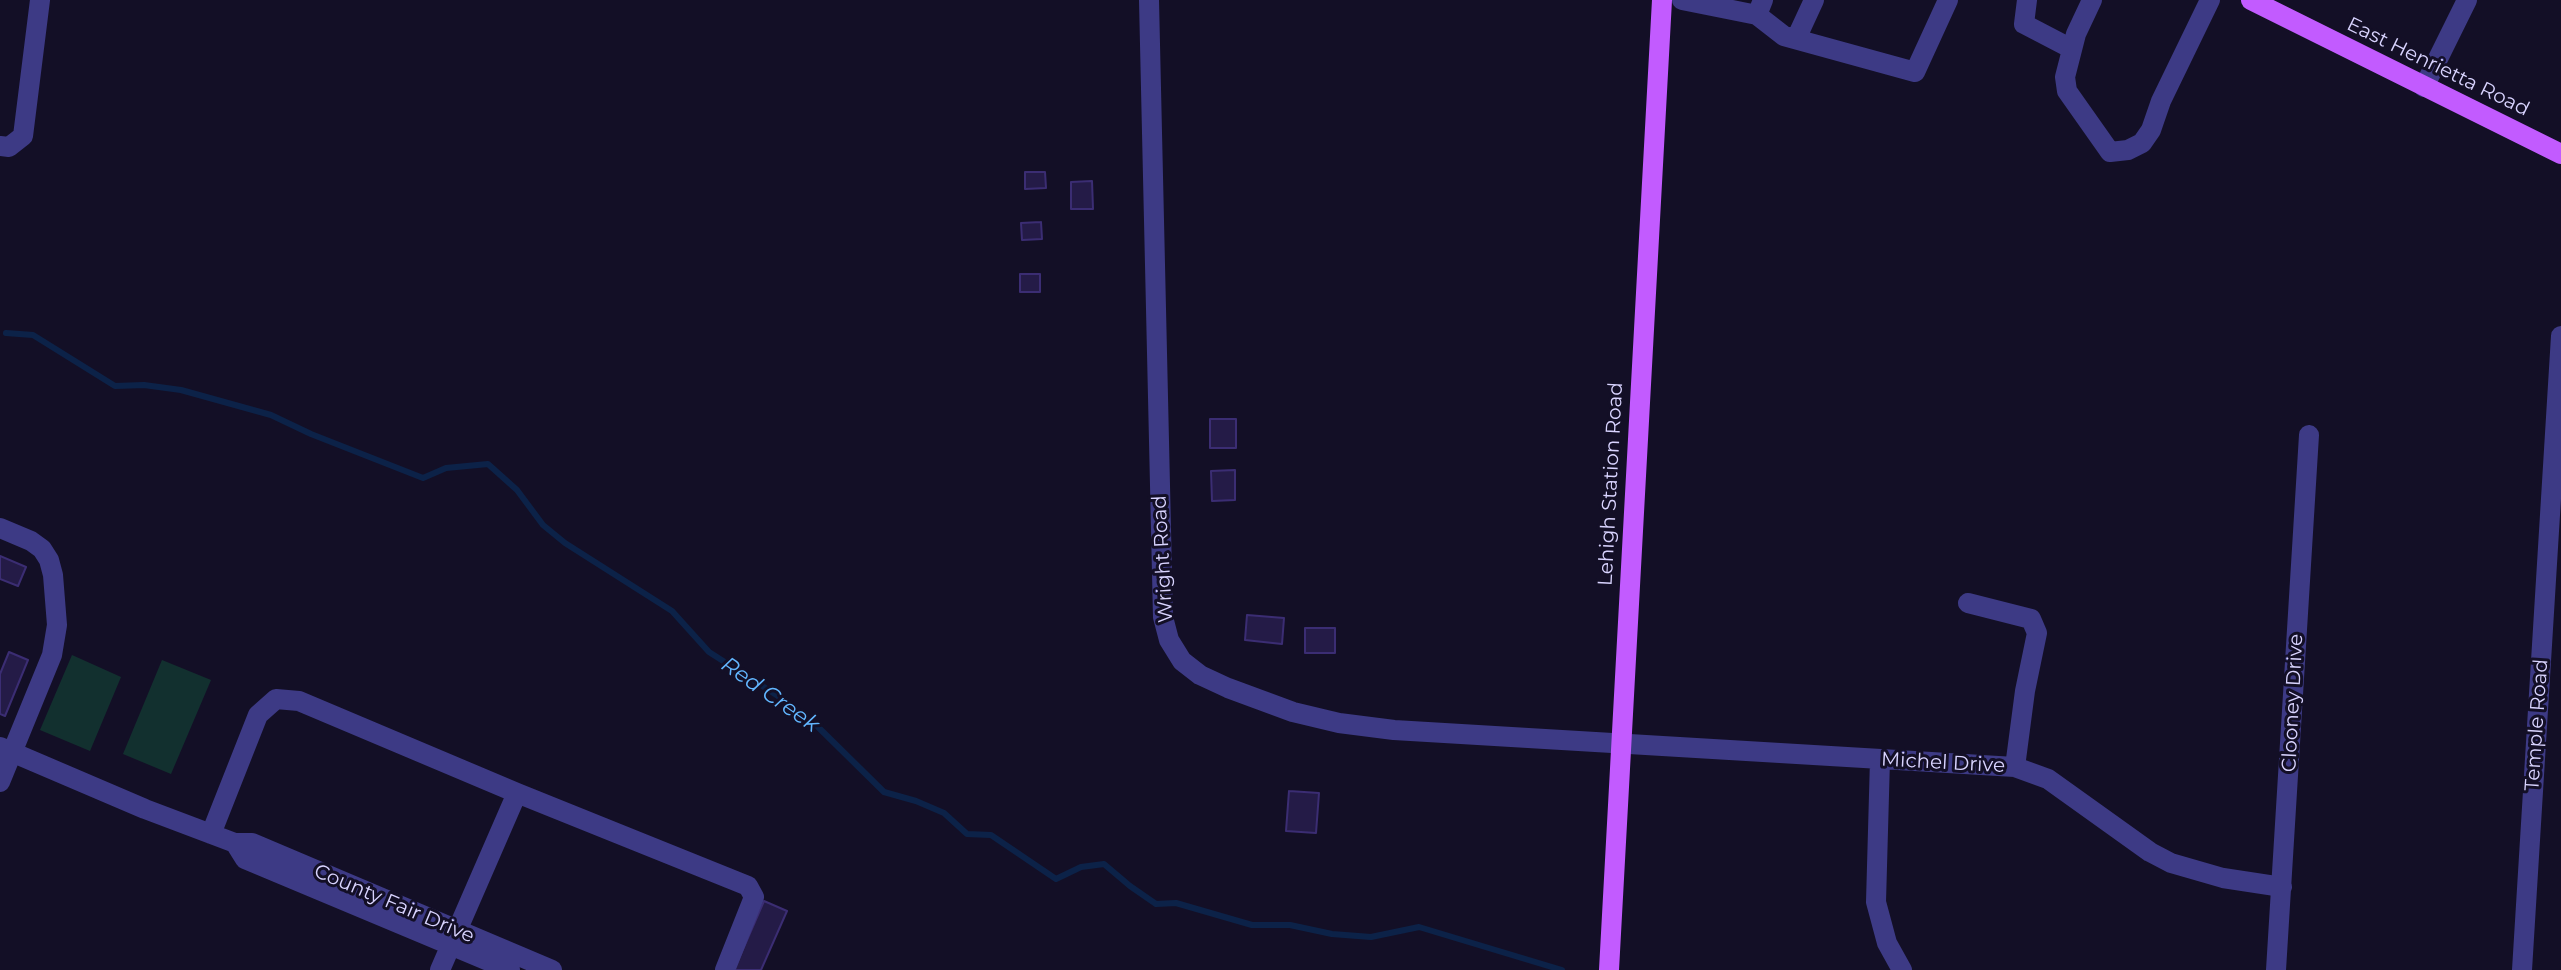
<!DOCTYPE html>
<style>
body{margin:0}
canvas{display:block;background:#130f26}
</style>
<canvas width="2561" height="970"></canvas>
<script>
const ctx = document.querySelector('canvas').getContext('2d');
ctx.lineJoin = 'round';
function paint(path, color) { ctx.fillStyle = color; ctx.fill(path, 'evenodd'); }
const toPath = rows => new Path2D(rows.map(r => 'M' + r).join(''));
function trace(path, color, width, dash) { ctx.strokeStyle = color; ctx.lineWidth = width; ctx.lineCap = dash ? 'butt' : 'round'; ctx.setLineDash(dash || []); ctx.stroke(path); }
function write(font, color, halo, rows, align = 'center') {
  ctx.font = font + ' Montserrat,sans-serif'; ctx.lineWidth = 6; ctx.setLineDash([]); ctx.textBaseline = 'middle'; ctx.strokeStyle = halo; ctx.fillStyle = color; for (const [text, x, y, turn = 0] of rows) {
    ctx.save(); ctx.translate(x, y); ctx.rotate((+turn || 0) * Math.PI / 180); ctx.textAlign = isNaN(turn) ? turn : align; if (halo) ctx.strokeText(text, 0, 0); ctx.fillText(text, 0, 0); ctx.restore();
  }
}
paint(toPath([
 [72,655,121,677,90,751,40,730],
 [162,660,211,680,171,774,123,754]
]), '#12302f');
trace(toPath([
 [6,333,33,335,115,386,144,385,181,390,271,415,311,434,423,478,446,468,488,464,517,490,543,525,565,543,672,611,709,652,778,696,817,726,884,792,916,801,944,813,967,834,991,835,1056,879,1081,867,1104,864,1130,886,1156,904,1176,903,1252,925,1290,925,1332,934,1371,937,1419,927,1562,970]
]), '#0c2248', 6);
const building = toPath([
 [1025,172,1045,172,1046,188,1025,189,1025,172],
 [1092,181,1093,209,1071,209,1071,182,1092,181],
 [1041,222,1042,239,1022,240,1021,223,1041,222],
 [1020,274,1040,274,1040,292,1020,292,1020,274],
 [1210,419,1236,419,1236,448,1210,448,1210,419],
 [1235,470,1235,500,1212,501,1211,471,1235,470],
 [0,556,26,567,18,586,0,579,0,556],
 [1247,615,1284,618,1282,644,1245,640,1247,615],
 [1305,628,1335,628,1335,653,1305,653,1305,628],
 [9,652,28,660,5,716,0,714,0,674,9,652],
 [1289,791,1319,793,1316,833,1286,831,1289,791],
 [764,901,787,911,761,970,734,970,764,901]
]);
paint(building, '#241b47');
trace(building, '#3b2d73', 2);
trace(toPath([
 [1149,0,1163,617,1169,640,1182,661,1200,675,1228,688,1293,712,1339,723,1394,730,2015,767,2048,779,2150,852,2171,863,2223,878,2282,887],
 [1682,0,1757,15,1763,0],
 [2027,0,2024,24,2072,49],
 [2092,0,2076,34,2065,77,2067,91,2110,152,2128,150,2142,143,2151,130,2161,101,2210,0],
 [1757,15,1784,36,1915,72,1948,0],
 [1796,39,1814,0],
 [2424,87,2467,0],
 [0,146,9,147,23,136,40,0],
 [0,528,31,541,42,549,49,560,53,575,57,625,52,655,0,782],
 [1968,603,2031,619,2037,633,2025,691,2015,767],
 [0,747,145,809,235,843,252,843,552,970],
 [1880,759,1876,902,1887,943,1902,970],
 [211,834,258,715,276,699,299,701,517,793,748,886,754,897,725,970],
 [235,843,245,859,510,970],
 [440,970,517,793],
 [2276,970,2309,435],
 [2522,970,2561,336]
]), '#3d3a85', 20);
trace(toPath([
 [2251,0,2561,154],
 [1609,970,1662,0]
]), '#c25bff', 20);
write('20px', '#d9d4ff', '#130f26', [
 ["East Henrietta Road",2438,67,26],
 ["Lehigh Station Road",1611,484,-87],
 ["Wright Road",1163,559,-93],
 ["Clooney Drive",2293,703,-87],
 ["Temple Road",2537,725,-86],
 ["Michel Drive",1943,763,3],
 ["County Fair Drive",394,904,23]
]);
write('italic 22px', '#62b6ff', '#130f26', [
 ["Red Creek",770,695,35]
]);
</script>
